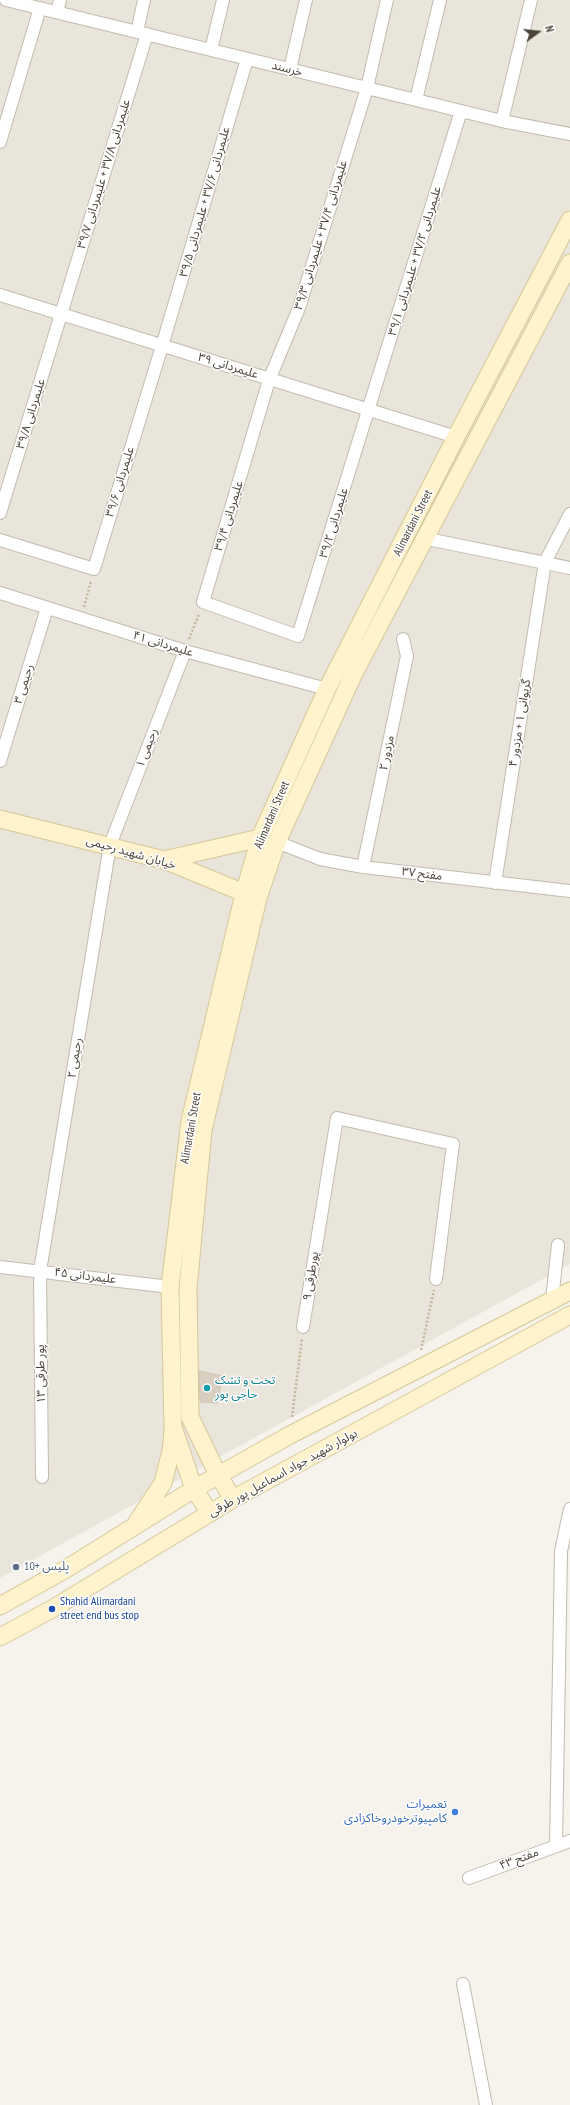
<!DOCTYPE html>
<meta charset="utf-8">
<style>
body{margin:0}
#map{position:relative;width:570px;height:2105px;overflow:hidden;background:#f6f3ec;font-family:"PT Sans Narrow",sans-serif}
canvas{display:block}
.north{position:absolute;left:518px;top:12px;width:40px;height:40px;-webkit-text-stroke:3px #fff;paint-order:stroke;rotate:75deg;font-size:11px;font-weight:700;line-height:16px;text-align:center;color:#4b4439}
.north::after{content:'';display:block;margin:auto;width:14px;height:18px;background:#4b4439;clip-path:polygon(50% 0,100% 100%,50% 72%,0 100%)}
</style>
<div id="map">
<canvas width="570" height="2105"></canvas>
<div class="north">N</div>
</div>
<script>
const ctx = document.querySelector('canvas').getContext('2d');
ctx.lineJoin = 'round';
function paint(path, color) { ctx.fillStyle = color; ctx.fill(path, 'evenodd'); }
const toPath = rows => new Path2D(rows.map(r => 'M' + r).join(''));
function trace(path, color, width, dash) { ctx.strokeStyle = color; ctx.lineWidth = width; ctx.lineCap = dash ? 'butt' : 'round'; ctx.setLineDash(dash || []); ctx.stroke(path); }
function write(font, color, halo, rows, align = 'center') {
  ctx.font = font + ' "PT Sans Narrow","Noto Sans Arabic",sans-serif'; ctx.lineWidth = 3; ctx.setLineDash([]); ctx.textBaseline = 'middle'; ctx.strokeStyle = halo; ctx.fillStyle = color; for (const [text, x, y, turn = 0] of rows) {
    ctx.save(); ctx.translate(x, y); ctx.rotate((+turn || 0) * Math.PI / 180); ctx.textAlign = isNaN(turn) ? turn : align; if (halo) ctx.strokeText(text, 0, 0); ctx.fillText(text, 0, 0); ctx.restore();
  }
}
paint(toPath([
 [0,0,570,0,570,209,561,225,570,228,570,1264,0,1578]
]), '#eae5da');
const building = toPath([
 [199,1371,223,1376,217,1403,200,1402,199,1371]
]);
paint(building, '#d8cfc1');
trace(building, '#d3c7b4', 1);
const street = toPath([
 [6,0,502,121,570,134],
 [387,0,367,88,299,308,269,380,203,602,298,636,461,111],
 [57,12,60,0],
 [137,32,144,0],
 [211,50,223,0],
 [290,69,306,0],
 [416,100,440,0],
 [502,121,531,0],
 [0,142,40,8],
 [0,295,456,437],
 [0,513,147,34],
 [423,538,570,568],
 [0,540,94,569,162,346,247,59],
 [0,593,185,651,327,689],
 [0,761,47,608],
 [277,842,320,859,363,867,570,891],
 [363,867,407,656,403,639],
 [495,883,545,562,570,514],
 [0,1267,170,1287],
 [552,1300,558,1245],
 [303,1327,337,1118,453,1144,436,1279],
 [42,1477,40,1271,110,845,185,651],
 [556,1845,561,1551,570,1509],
 [469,1878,570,1841],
 [463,1984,486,2105]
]);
const secondary = toPath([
 [0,819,164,860,254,897],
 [164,860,260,838,269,840],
 [233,1499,218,1475,190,1417,188,1288,203,1130,258,898,277,842,354,673,570,263],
 [210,1513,194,1489,173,1427,170,1287,190,1121,244,894,260,838,327,689,456,437,570,220],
 [137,1522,163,1483,171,1451,173,1431],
 [0,1606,66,1569,194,1489,290,1435,570,1291],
 [0,1637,52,1609,233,1499,570,1315]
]);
trace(street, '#c2bbae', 14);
trace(secondary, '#d6c79b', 19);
trace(toPath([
 [84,607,91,581],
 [189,639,199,614],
 [421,1350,434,1290],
 [292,1417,302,1338]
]), '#c4b79f', 2.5, [2, 2]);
trace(street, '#fff', 12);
trace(secondary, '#fff3cd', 17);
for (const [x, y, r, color] of [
 [207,1388,4,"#0f9aa8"],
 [16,1567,4,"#5c6f8a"],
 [52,1609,4,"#1a4fb4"],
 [455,1812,4,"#3f7fe0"]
]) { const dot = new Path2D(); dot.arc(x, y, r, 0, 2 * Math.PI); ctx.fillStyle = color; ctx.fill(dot); trace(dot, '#fff', 1.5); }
write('12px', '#4b4439', '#fff', [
 ["خرسند",287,69,14],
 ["علیمردانی ۳۷/۸ + علیمردانی ۳۹/۷",104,174,-73],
 ["علیمردانی ۳۷/۶ + علیمردانی ۳۹/۵",205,202,-74],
 ["علیمردانی ۳۷/۴ + علیمردانی ۳۹/۳",321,235,-73],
 ["علیمردانی ۳۷/۲ + علیمردانی ۳۹/۱",415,261,-73],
 ["علیمردانی ۳۹",228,366,17],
 ["علیمردانی ۳۹/۸",31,414,-73],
 ["علیمردانی ۳۹/۶",120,482,-73],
 ["علیمردانی ۳۹/۴",229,516,-73],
 ["علیمردانی ۳۹/۲",334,523,-73],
 ["Alimardani Street",413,523,-63],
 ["علیمردانی ۴۱",163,644,17],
 ["رحیمی ۳",24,684,-73],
 ["گریوانی ۱ + مزدور ۴",520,723,-81],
 ["رحیمی ۱",147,748,-69],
 ["مزدور ۲",387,753,-78],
 ["Alimardani Street",272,815,-67],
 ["خیابان شهید رحیمی",131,853,16],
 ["مفتح ۳۷",422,874,7],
 ["رحیمی ۲",75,1058,-81],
 ["Alimardani Street",191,1128,-80],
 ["علیمردانی ۴۵",85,1276,7],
 ["پورطرقی ۹",311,1276,-81],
 ["پور طرقی ۱۳",41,1374,-91],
 ["بولوار شهید جواد اسماعیل پور طرقی",283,1473,-29],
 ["مفتح ۴۳",519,1859,-21]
]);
write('12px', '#0d838f', '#fff', [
 ["تخت و تشک",215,1381],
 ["حاجی پور",215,1395]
], 'left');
write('12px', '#4e5e75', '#fff', [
 ["پلیس +10",24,1567]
], 'left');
write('12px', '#164399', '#fff', [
 ["Shahid Alimardani",60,1602],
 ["street end bus stop",60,1616]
], 'left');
write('12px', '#366cbe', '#fff', [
 ["تعمیرات",447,1805],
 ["کامپیوترخودروخاکزادی",447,1819]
], 'right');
</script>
